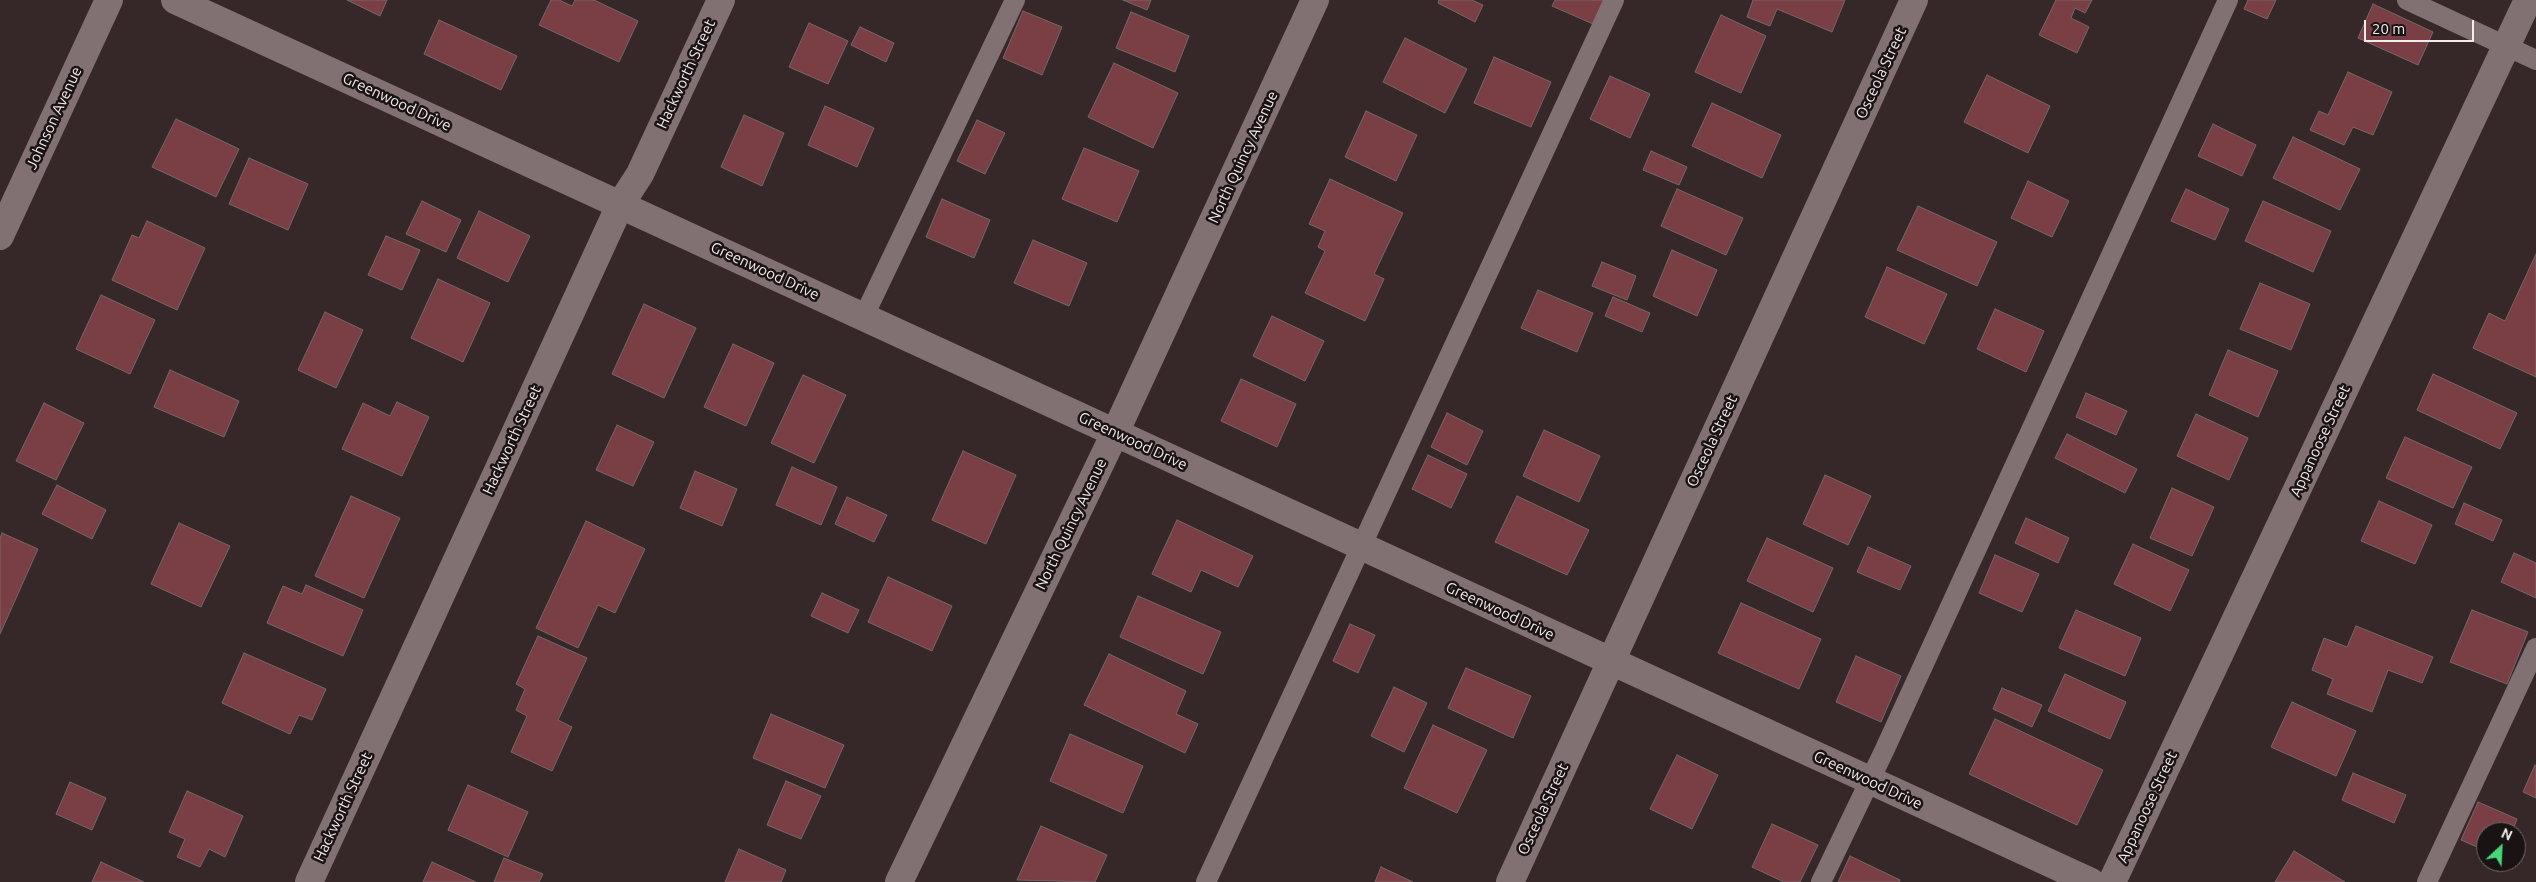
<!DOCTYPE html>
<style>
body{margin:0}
#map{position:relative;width:2536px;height:882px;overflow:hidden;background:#362829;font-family:Ubuntu,sans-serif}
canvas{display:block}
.north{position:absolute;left:2476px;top:822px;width:50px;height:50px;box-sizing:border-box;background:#191313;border:1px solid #716969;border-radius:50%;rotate:25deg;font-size:14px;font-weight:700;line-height:20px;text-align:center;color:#f4ebeb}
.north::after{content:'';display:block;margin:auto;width:18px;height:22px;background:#48d778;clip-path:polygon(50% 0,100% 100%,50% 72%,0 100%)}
.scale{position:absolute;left:2364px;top:20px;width:110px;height:22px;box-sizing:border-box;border:2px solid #f4ebeb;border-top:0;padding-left:6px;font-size:15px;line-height:18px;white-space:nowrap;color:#f4ebeb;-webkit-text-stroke:4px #191313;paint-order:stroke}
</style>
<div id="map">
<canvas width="2536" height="882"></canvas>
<div class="north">N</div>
<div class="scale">20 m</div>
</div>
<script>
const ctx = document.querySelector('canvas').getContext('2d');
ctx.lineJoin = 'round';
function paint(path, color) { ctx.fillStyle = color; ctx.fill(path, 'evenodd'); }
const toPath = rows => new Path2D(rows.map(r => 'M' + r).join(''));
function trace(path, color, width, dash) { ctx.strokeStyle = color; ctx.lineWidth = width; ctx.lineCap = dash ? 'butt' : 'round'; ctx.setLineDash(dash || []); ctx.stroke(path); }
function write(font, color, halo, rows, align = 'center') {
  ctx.font = font + ' Ubuntu,sans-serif'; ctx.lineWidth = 5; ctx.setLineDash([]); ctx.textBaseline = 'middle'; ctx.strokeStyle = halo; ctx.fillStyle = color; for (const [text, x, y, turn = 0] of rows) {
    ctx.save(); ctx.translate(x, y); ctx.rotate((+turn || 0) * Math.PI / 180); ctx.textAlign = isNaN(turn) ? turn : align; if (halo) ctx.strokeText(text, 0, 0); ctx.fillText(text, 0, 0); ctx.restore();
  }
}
const building = toPath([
 [347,0,387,0,380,16,347,0],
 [551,0,559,0,572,6,575,0,594,0,638,21,619,62,539,25,551,0],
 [1123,0,1151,0,1147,10,1123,0],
 [1439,0,1472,0,1483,5,1475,22,1438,3,1439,0],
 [1555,0,1604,0,1593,24,1552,6,1555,0],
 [1753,0,1845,0,1832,32,1777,9,1770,26,1747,17,1753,0],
 [2056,0,2092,0,2085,13,2075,8,2071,18,2089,27,2077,53,2039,35,2056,0],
 [2248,0,2276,0,2267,19,2244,9,2248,0],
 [2373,4,2433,32,2418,65,2358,38,2373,4],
 [1023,11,1062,27,1042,75,1003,58,1023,11],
 [1131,12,1189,36,1175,72,1116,48,1131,12],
 [1721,15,1766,36,1741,93,1695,72,1721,15],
 [439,20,517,56,501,90,424,54,439,20],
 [809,23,848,41,828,84,789,67,809,23],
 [860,27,894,43,886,62,851,45,860,27],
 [1405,38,1467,69,1445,113,1383,82,1405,38],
 [1494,57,1551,82,1531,127,1474,103,1494,57],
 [1114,63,1178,93,1153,148,1088,117,1114,63],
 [2348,72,2392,92,2373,135,2353,127,2344,145,2310,130,2319,111,2328,115,2348,72],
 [1987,75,2050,106,2028,153,1964,122,1987,75],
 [1610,76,1650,94,1630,138,1590,119,1610,76],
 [1712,103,1781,135,1762,178,1692,146,1712,103],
 [825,106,874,128,857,167,808,145,825,106],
 [1366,111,1417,135,1396,181,1345,157,1366,111],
 [744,115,784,133,762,186,721,167,744,115],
 [176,119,239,149,216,197,152,167,176,119],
 [977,120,1005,133,985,174,957,161,977,120],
 [2213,124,2256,145,2242,176,2198,156,2213,124],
 [2293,137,2360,169,2340,210,2273,178,2293,137],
 [1084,148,1139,171,1117,222,1062,199,1084,148],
 [1651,151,1687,167,1679,185,1643,170,1651,151],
 [249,158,308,184,288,230,229,204,249,158],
 [1330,179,1403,213,1374,274,1384,279,1365,321,1305,293,1325,251,1318,247,1325,231,1309,224,1330,179],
 [2028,181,2069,201,2052,237,2011,218,2028,181],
 [1677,189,1743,218,1726,255,1661,226,1677,189],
 [2186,189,2229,209,2215,240,2171,221,2186,189],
 [942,199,990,220,974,258,926,237,942,199],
 [422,201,461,220,446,252,406,234,422,201],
 [2263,201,2331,231,2313,272,2245,241,2263,201],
 [1918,206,1997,242,1977,286,1897,250,1918,206],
 [479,211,530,236,508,282,457,258,479,211],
 [147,221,205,248,177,310,112,280,132,235,139,238,147,221],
 [386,236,420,250,402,290,368,275,386,236],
 [1033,240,1087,263,1069,306,1014,283,1033,240],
 [1672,250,1717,270,1697,316,1653,296,1672,250],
 [2536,254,2536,377,2473,348,2489,313,2505,321,2536,254],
 [1602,262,1636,276,1627,300,1592,286,1602,262],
 [1887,267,1947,294,1924,344,1865,317,1887,267],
 [438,279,490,303,463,362,411,338,438,279],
 [2260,283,2310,304,2291,350,2240,329,2260,283],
 [1538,290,1593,313,1577,352,1521,328,1538,290],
 [101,295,155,320,130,374,76,349,101,295],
 [1613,297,1650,313,1642,332,1605,316,1613,297],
 [644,304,696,328,664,398,612,374,644,304],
 [1995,309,2044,331,2026,372,1977,349,1995,309],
 [325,312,363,330,336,388,298,370,325,312],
 [1272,316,1324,341,1305,381,1253,356,1272,316],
 [733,344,774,363,746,426,704,407,733,344],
 [2228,350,2278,371,2258,417,2209,395,2228,350],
 [170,370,239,401,224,437,154,407,170,370],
 [2433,374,2517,413,2500,449,2417,410,2433,374],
 [803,375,846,395,814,463,771,443,803,375],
 [1241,379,1296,404,1277,447,1221,421,1241,379],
 [2086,393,2127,411,2116,435,2076,417,2086,393],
 [397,402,429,417,402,476,342,449,363,403,390,416,397,402],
 [44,403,84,423,56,480,16,461,44,403],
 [1447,413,1483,431,1467,465,1431,447,1447,413],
 [2196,414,2248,438,2229,480,2177,456,2196,414],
 [617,425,654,442,633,486,596,470,617,425],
 [1544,430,1600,456,1579,502,1523,476,1544,430],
 [2067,434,2137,469,2125,493,2055,458,2067,434],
 [2405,437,2472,467,2453,508,2386,478,2405,437],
 [963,451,1016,475,986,544,932,520,963,451],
 [1428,455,1467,474,1451,508,1412,489,1428,455],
 [792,467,837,487,821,525,776,505,792,467],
 [695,471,737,489,722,526,680,508,695,471],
 [1825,475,1871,496,1848,545,1803,524,1825,475],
 [57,485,106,510,92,539,42,514,57,485],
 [2172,488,2214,507,2192,556,2150,538,2172,488],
 [351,496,400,518,364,598,315,576,351,496],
 [1517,496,1589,530,1567,575,1495,542,1517,496],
 [847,497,887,515,874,542,835,524,847,497],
 [2379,501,2432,525,2415,564,2361,541,2379,501],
 [2464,503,2502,520,2493,541,2455,524,2464,503],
 [2026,518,2069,538,2058,563,2015,543,2026,518],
 [1177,520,1253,556,1238,587,1201,570,1191,592,1152,574,1177,520],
 [586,521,645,549,615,613,598,605,578,648,536,628,586,521],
 [179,523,230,546,201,607,151,584,179,523],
 [2,533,38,549,0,634,0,538,2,533],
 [1767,538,1833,568,1813,612,1747,581,1767,538],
 [2133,544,2189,570,2170,611,2114,584,2133,544],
 [1868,547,1911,566,1900,590,1857,572,1868,547],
 [2514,553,2536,563,2536,598,2501,582,2514,553],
 [1995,555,2039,574,2022,612,1979,593,1995,555],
 [888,577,952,606,932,651,868,622,888,577],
 [306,585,363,610,343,656,267,623,283,586,302,594,306,585],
 [822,593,859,610,848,633,811,616,822,593],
 [1138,596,1221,632,1203,674,1120,637,1138,596],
 [1741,603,1821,639,1799,689,1718,653,1741,603],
 [2076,610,2141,638,2125,676,2059,648,2076,610],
 [2472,610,2528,632,2507,684,2450,662,2472,610],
 [1350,624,1375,635,1358,673,1333,661,1350,624],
 [2356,626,2433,657,2422,683,2388,670,2372,712,2327,694,2333,679,2312,670,2324,638,2347,647,2356,626],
 [538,636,587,658,558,720,572,727,552,771,511,752,527,716,516,710,525,689,516,684,538,636],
 [244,653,326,689,312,720,299,715,290,734,222,703,244,653],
 [1109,654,1186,691,1176,714,1198,724,1185,753,1084,705,1109,654],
 [1856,656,1901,676,1881,722,1836,702,1856,656],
 [1466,668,1531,696,1513,738,1448,708,1466,668],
 [2065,674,2126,702,2110,739,2048,711,2065,674],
 [1394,687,1427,703,1404,752,1371,736,1394,687],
 [2002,688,2042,705,2032,727,1993,709,2002,688],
 [2292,702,2356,731,2336,776,2271,747,2292,702],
 [771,714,844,745,825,788,753,758,771,714],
 [1995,719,2103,770,2077,825,1969,774,1995,719],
 [1433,725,1487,750,1457,813,1404,788,1433,725],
 [1070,734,1143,766,1123,813,1050,781,1070,734],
 [1677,755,1718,775,1692,829,1650,809,1677,755],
 [2535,765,2536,766,2536,798,2523,792,2535,765],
 [2353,773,2406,795,2394,823,2342,800,2353,773],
 [786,781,821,796,801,839,767,825,786,781],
 [70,782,106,798,92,830,56,814,70,782],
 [468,785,528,812,508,857,448,830,468,785],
 [187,791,243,816,225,857,209,849,200,867,177,857,185,839,169,832,187,791],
 [2478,802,2517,819,2512,832,2486,832,2486,851,2461,840,2478,802],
 [1772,824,1818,845,1800,882,1784,882,1752,867,1772,824],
 [1041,826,1107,855,1095,882,1017,880,1041,826],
 [739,849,786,870,781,882,725,882,739,849],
 [2294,851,2345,882,2275,882,2294,851],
 [1850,856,1900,880,1899,882,1838,882,1850,856],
 [504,858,543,874,539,882,494,882,504,858],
 [101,862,144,882,92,882,101,862],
 [432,862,476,882,423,882,432,862],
 [1381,867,1413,882,1375,882,1381,867]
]);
paint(building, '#7a3f44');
trace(building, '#776667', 1);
trace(toPath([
 [2407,0,2536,60],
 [864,316,1015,0],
 [1206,882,1614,0],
 [1821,882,1884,751,2228,0],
 [2427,882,2536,648]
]), '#827172', 20);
trace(toPath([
 [0,236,109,0],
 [309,882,620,205,640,174,721,0],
 [899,882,1115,433,1315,0],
 [1510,882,1914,0],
 [2112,882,2528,0]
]), '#827172', 28);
trace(toPath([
 [175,0,2091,882]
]), '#827172', 28);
write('15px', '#f4ebeb', '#191313', [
 ["Osceola Street",1881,73,-65],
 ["Hackworth Street",686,74,-65],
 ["Greenwood Drive",397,102,25],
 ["Johnson Avenue",54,118,-65],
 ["North Quincy Avenue",1243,157,-65],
 ["Greenwood Drive",765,271,25],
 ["Hackworth Street",512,440,-65],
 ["Greenwood Drive",1133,441,25],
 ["Osceola Street",1712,441,-65],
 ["Appanoose Street",2320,441,-65],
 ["North Quincy Avenue",1071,524,-64],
 ["Greenwood Drive",1500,611,25],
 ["Greenwood Drive",1868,780,25],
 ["Hackworth Street",343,807,-65],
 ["Appanoose Street",2147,807,-65],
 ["Osceola Street",1543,809,-65]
]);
</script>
